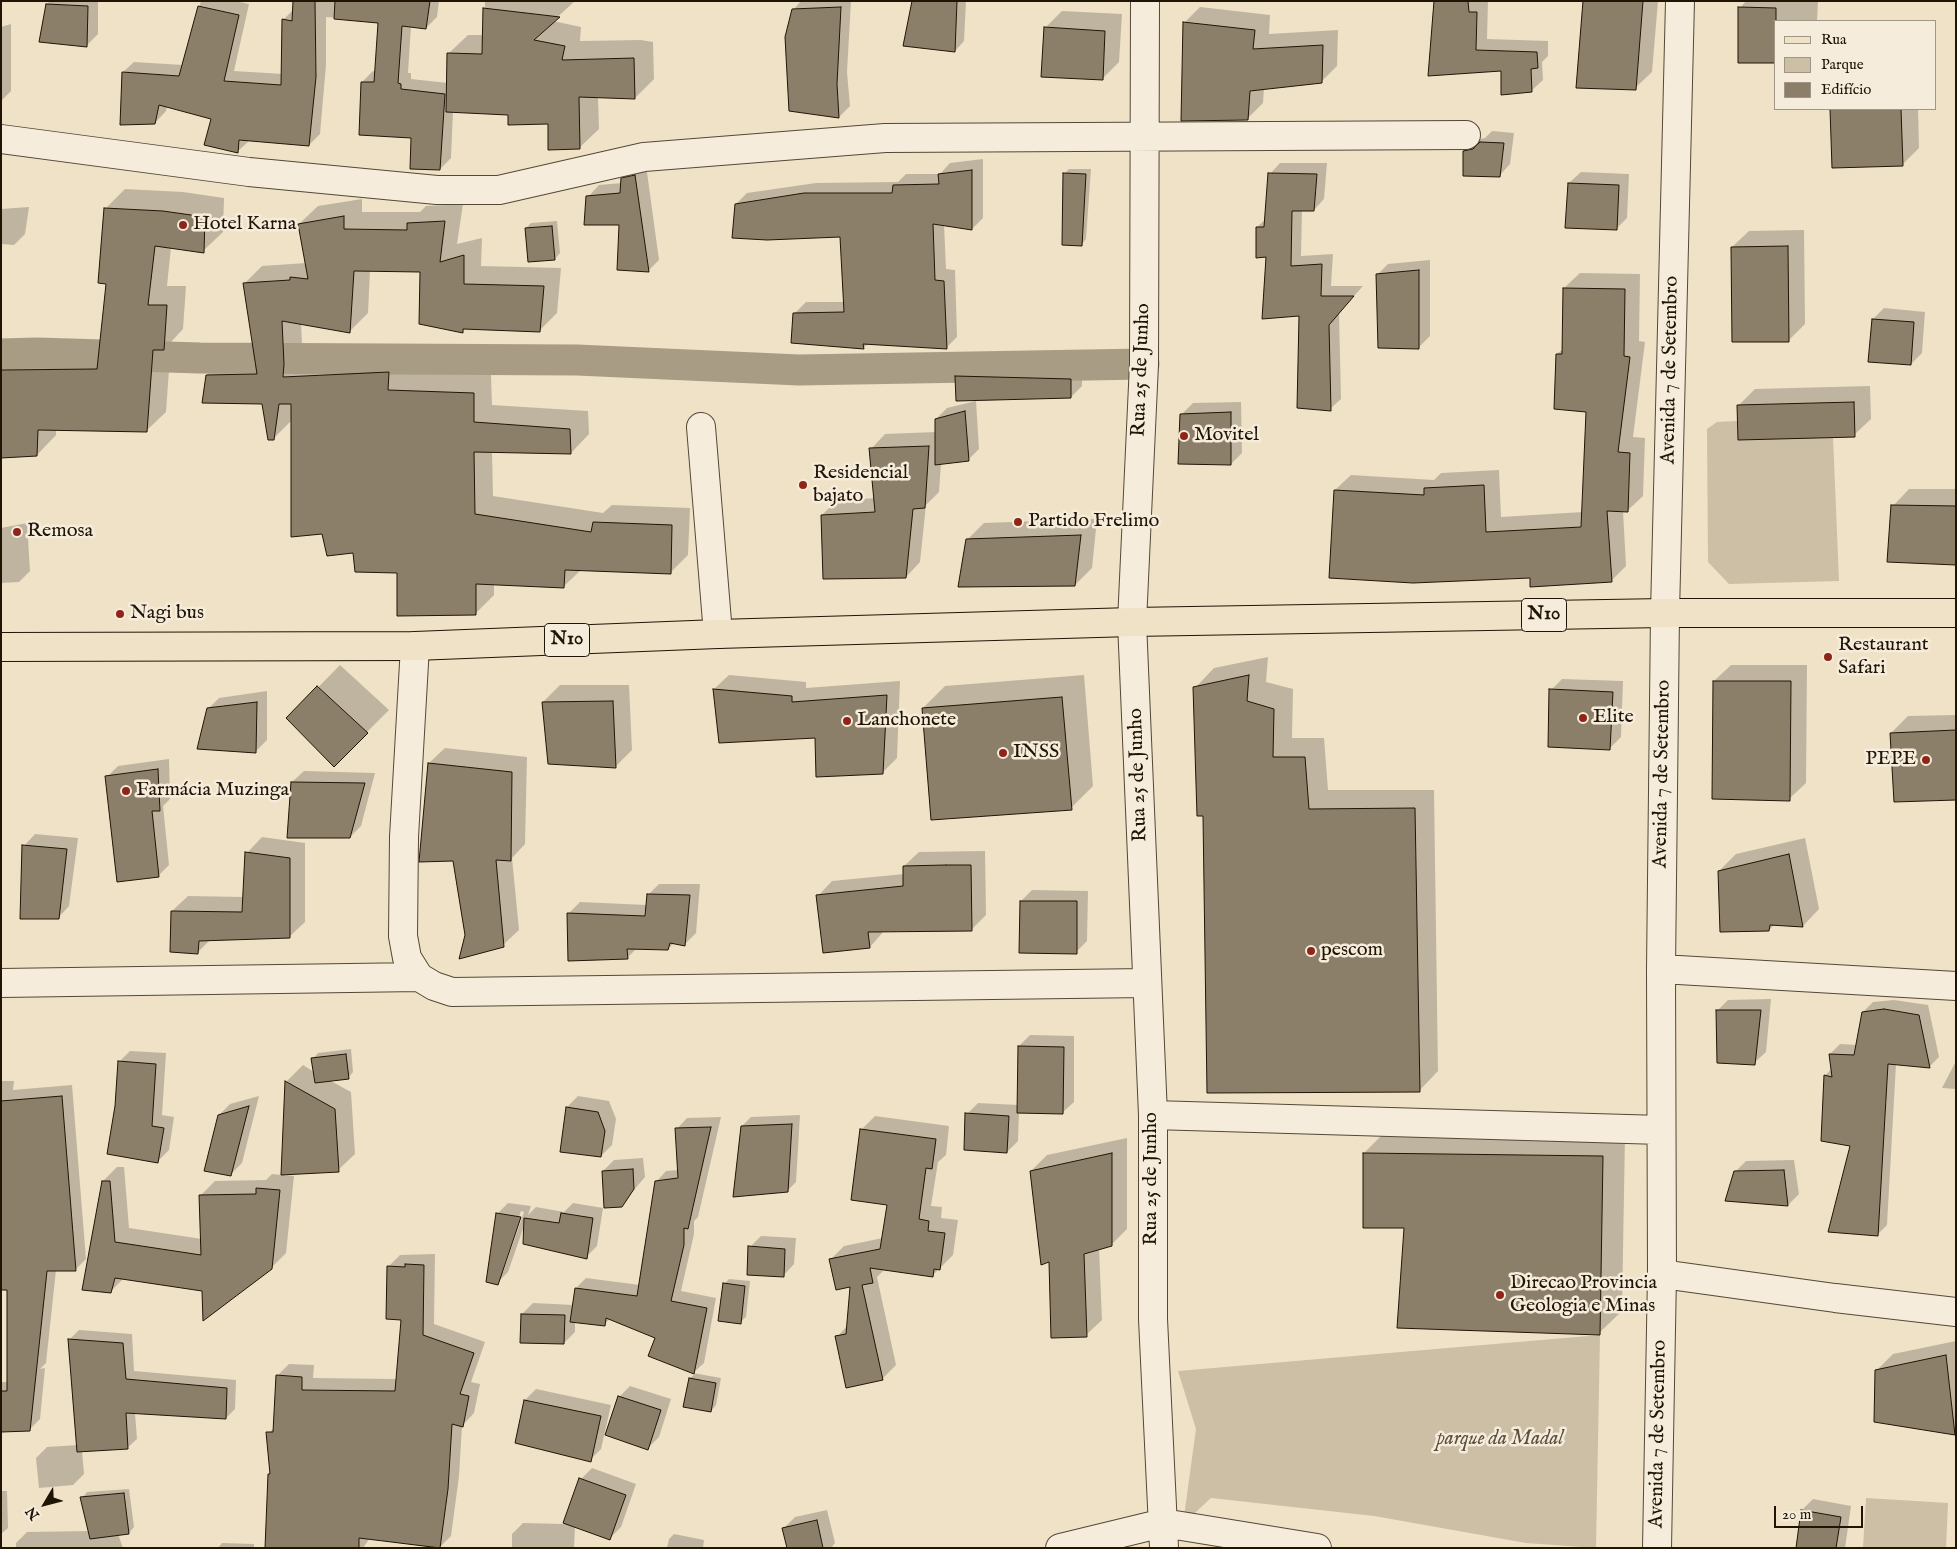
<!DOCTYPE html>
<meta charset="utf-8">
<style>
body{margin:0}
#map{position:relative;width:1957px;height:1549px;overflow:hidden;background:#efe2c7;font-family:"IM FELL English",serif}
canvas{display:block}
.frame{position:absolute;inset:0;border:2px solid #201405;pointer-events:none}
.legend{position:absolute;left:1774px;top:20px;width:162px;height:90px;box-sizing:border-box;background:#f5ecdb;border:1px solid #a09685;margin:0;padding:6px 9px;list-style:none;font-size:15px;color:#201405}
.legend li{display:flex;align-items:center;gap:10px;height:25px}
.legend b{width:25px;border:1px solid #a09685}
.north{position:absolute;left:20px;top:1479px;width:50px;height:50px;-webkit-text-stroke:4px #f5ecdb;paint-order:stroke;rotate:233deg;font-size:14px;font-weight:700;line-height:20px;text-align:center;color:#201405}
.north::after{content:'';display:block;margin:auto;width:18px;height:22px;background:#201405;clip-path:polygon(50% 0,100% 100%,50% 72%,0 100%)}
.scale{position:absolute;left:1774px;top:1506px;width:89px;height:22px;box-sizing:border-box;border:2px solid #201405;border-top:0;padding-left:6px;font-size:15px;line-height:18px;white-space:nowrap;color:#201405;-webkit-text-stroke:4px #f5ecdb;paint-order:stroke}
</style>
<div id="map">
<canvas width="1957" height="1549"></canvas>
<div class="frame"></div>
<ul class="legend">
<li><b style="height:6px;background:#efe2c7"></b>Rua</li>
<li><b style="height:14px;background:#ccbfa6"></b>Parque</li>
<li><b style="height:14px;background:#8c7f6a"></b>Edifício</li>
</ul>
<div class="north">N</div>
<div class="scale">20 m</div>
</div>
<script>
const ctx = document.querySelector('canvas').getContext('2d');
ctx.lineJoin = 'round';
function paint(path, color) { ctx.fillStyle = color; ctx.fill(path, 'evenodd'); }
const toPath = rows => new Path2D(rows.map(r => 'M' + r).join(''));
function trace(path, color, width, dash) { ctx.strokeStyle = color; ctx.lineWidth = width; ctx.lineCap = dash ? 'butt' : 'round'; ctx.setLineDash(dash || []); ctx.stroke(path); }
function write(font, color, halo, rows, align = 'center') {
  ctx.font = font + ' "IM FELL English",serif'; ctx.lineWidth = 5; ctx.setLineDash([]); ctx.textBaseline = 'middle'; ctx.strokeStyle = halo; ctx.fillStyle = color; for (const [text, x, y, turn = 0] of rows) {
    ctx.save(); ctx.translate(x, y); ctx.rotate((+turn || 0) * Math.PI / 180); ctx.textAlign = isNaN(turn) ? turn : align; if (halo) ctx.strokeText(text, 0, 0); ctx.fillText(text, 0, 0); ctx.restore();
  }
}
paint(toPath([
 [1737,421,1738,439,1833,437,1839,581,1729,584,1708,562,1707,429,1717,422],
 [1600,1335,1596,1548,1526,1543,1374,1516,1211,1498,1183,1524,1196,1429,1178,1371],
 [1866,1498,1948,1503,1946,1548,1863,1548]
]), '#ccbfa6');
paint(toPath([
 [50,1,98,1,98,34,87,45,47,4],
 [201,1,235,1,249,4,234,71,283,74,283,20,294,9,294,1,439,1,437,17,426,28,411,26,408,73,411,73,411,79,448,83,448,54,468,35,484,35,485,1,575,1,553,21,581,27,580,41,641,40,653,42,654,79,635,98,598,97,599,129,579,148,549,123,509,114,453,111,451,158,440,169,362,82,373,71,376,72,380,21,326,17,326,65,320,134,309,145,250,140,238,151,212,118,167,106,166,111,155,123,123,72,134,62,183,65],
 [801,1,851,1,847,72,850,106,839,117,793,10],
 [913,1,966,1,964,41,955,51],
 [1435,1,1488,1,1487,39,1548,41,1548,56,1542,62,1543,80,1531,91,1502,70,1429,75],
 [1584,1,1658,1,1652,72,1635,88],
 [1746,1,1818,1,1817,21,1776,21,1740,8],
 [1200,7,1270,15,1269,34,1338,30,1337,66,1321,82,1264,88,1263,103,1247,119,1184,23],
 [1062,11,1122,14,1119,62,1102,79,1045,28],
 [11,24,11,91,1,101,1,27],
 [1831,109,1918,109,1919,148,1902,165,1833,167],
 [1492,131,1514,133,1510,164,1499,176,1464,151,1475,140,1485,138],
 [983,159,983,218,972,229,944,224,946,269,955,270,957,337,946,348,868,344,863,348,794,314,806,302,844,302,841,236,736,204,747,193,816,183,898,182,906,174,940,174,950,163],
 [1280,163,1327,163,1324,199,1314,210,1302,210,1301,256,1333,254,1331,286,1363,286,1339,313,1341,399,1330,409,1301,315,1267,256,1257,227,1266,219,1270,174],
 [646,165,659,260,648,271,620,224,588,197,599,185,622,183,622,179,634,168],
 [1069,169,1091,169,1086,239,1081,245,1064,174],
 [1581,172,1629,174,1627,218,1616,229,1569,183],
 [125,189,183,192,224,198,223,232,203,251,171,247,167,286,186,286,183,329,171,342,166,412,146,431,56,429,56,435,37,455,1,457,1,351,100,351,107,283,105,209],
 [362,199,362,212,420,212,426,206,463,204,457,244,482,238,481,266,561,268,557,313,539,331,466,328,462,332,422,271,370,270,368,313,350,331,301,323,302,345,300,359,406,354,406,373,491,375,492,405,588,411,589,434,571,453,492,451,493,496,603,513,612,505,690,508,688,555,670,573,581,570,563,587,494,584,494,595,476,613,398,571,354,551,292,420,273,439,263,402,207,375,225,357,256,357,244,284,262,266,306,263,299,224,318,206],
 [29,207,25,234,14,245,1,244,1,209],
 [557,221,560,253,555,259,526,228,531,223],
 [1804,230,1805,324,1788,341,1732,247,1749,231],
 [1430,260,1430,336,1419,347,1377,275,1388,264],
 [1580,273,1640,274,1639,341,1645,342,1633,437,1645,438,1643,496,1627,511,1623,511,1626,566,1611,581,1531,577,1335,490,1351,475,1434,480,1441,473,1499,470,1501,517,1583,512,1587,411,1557,354,1564,348,1564,288],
 [1884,308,1925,312,1922,353,1911,364,1873,319],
 [968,366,1082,368,1082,386,1071,397,957,377],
 [1870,386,1871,419,1854,435,1738,406,1755,389],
 [976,401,979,449,968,460,941,463,939,492,926,505,920,562,906,577,822,515,836,501,875,498,871,449,885,434,936,432,936,419,947,408],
 [1241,402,1242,453,1231,464,1182,414,1193,403],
 [1909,489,1956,489,1956,564,1893,506],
 [1097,519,1092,568,1075,585,967,540,984,523],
 [27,523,30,571,19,582,1,583,1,528],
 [1268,657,1266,682,1293,689,1292,738,1324,738,1328,790,1434,790,1438,1071,1419,1091,1204,815,1195,688,1214,668],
 [340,665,389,710,334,765,288,718],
 [1731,665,1807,665,1806,783,1789,799,1714,681],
 [729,675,806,682,806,688,900,681,897,758,883,772,816,736,714,689],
 [1084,675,1093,786,1071,808,923,708,945,686],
 [1562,679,1623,681,1621,737,1610,748,1551,690],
 [560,685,629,685,632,750,615,767,543,702],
 [267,691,267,740,256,751,208,709,219,698],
 [1956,715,1956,799,1891,733,1908,716],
 [445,748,527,757,525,844,512,858,519,930,503,945,466,935,454,860,429,763],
 [169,759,170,799,163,806,169,865,158,876,107,777,118,766],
 [304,771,375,773,361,826,350,837,292,782],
 [35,834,78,838,69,906,58,918,24,846],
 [262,837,305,843,305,922,289,937,211,939,198,952,172,911,188,896,244,897,247,853],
 [1805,838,1819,909,1803,926,1775,924,1769,930,1719,871,1736,854],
 [985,851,986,915,971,930,884,931,870,947,818,896,832,881,904,874,904,866,919,852],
 [659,884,700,884,696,933,685,944,674,943,668,949,637,948,627,958,568,914,580,902,647,905,648,895],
 [1032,890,1088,891,1087,941,1076,952,1021,901],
 [1771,999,1766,1052,1754,1063,1717,1011,1728,1000],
 [1894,1000,1928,1005,1939,1057,1929,1067,1896,1064,1887,1225,1877,1235,1851,1145,1825,1076,1832,1068,1830,1054,1840,1044,1857,1045,1863,1012,1873,1002],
 [1030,1035,1074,1036,1074,1102,1062,1113,1019,1112,1018,1141,1007,1152,967,1114,978,1103,1018,1105,1019,1046],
 [351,1049,353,1072,348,1078,329,1080,351,1092,355,1154,338,1170,283,1175,294,1176,286,1253,271,1268,203,1290,124,1278,110,1292,103,1181,117,1167,124,1167,129,1228,202,1239,200,1196,215,1181,266,1180,272,1174,282,1175,286,1082,303,1065,314,1072,313,1059,318,1053],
 [130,1051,166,1053,162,1115,174,1117,169,1150,158,1161,116,1106,119,1062],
 [1956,1061,1956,1089,1942,1088],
 [1,1081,14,1081,13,1090,72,1085,86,1259,75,1270,56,1270,46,1363,40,1369,45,1368,40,1419,30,1429,1,1431,1,1382,11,1382,8,1289,1,1197],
 [259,1096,242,1163,231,1174,219,1115,230,1104],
 [578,1096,609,1101,616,1119,612,1145,601,1156,567,1107],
 [800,1115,796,1182,787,1191,742,1126,751,1117],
 [875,1116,949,1126,946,1155,938,1162,931,1206,942,1207,941,1218,958,1220,953,1255,932,1276,885,1269,877,1277,896,1365,882,1379,837,1337,848,1325,852,1286,831,1259,844,1246,883,1238,888,1204,861,1130],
 [721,1117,698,1217,694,1221,694,1234,681,1291,716,1298,704,1363,693,1373,721,1378,716,1405,711,1411,690,1378,695,1374,649,1355,657,1337,610,1319,604,1324,575,1321,575,1332,564,1343,522,1314,533,1303,574,1305,576,1288,586,1278,640,1285,656,1182,666,1171,679,1170,677,1129,687,1118],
 [1386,1131,1625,1134,1622,1311,1599,1333,1406,1227,1364,1153],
 [1127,1138,1127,1229,1111,1245,1099,1248,1102,1320,1086,1335,1050,1261,1031,1171,1047,1155],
 [643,1158,645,1177,621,1205,603,1171,614,1160],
 [1794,1160,1799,1194,1788,1205,1727,1200,1735,1172,1746,1161],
 [508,1203,531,1206,528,1215,536,1207,564,1212,573,1203,603,1208,597,1246,586,1257,524,1226,508,1272,497,1283,497,1214],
 [521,1211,524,1212,503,1272,501,1272],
 [761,1236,796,1238,794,1264,783,1276,750,1247],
 [435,1254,434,1324,485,1342,471,1382,480,1384,474,1413,462,1426,459,1476,451,1536,439,1548,370,1538,363,1548,283,1548,270,1432,274,1428,277,1376,289,1364,314,1365,313,1378,397,1379,402,1318,388,1267,400,1255],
 [729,1279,750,1281,746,1317,740,1322,724,1284],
 [79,1330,132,1334,134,1371,236,1380,235,1409,226,1418,135,1413,137,1439,127,1448,82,1451,84,1474,73,1485,39,1488,36,1458,47,1447,78,1445,70,1339],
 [1956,1341,1956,1433,1955,1434,1876,1371,1893,1354],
 [630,1386,671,1399,659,1437,648,1448,619,1397],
 [536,1389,611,1405,601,1449,590,1460,525,1400],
 [592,1468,636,1484,621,1527,610,1538,575,1526,574,1548,512,1548,512,1534,523,1523,564,1524,581,1479],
 [129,1489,134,1527,129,1533,118,1534,123,1548,16,1548,16,1543,27,1532,90,1531,82,1498,87,1492],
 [1,1491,7,1491,8,1528,1,1534],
 [1813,1499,1851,1506,1845,1548,1797,1548,1802,1510],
 [827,1510,835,1543,831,1548,788,1548,784,1528,795,1517],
 [674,1534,704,1540,703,1548,667,1548,669,1539],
 [222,1543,254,1544,254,1548,218,1548]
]), '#0003');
trace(toPath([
 [1,354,37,353,200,358,577,360,799,370,1144,364]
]), '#a99c85', 31);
const building = toPath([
 [293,1,315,1,316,77,309,146,239,140,238,153,204,145,211,119,159,105,155,124,120,125,122,72,179,76,198,6,239,15,224,81,281,85,282,19,292,21,293,1],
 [335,1,430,1,426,29,402,26,398,83,401,84,401,89,445,94,440,170,410,169,411,138,359,135,361,82,374,82,378,23,334,19,335,1],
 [912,1,957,1,955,52,903,46,912,1],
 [1434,1,1468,1,1469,12,1477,12,1476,50,1537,52,1538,68,1531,69,1532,92,1501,95,1501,71,1428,76,1434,1],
 [1583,1,1643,1,1636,90,1576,88,1583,1],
 [46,4,88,6,87,47,39,42,46,4],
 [841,7,837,84,839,118,789,111,785,37,792,9,841,7],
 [1738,7,1776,8,1776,63,1738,63,1738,7],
 [483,8,560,17,534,40,565,46,562,60,634,58,635,99,579,97,580,149,548,150,548,124,508,125,508,115,446,112,447,53,482,54,483,8],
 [1183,22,1255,30,1253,49,1323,45,1322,83,1250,91,1248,120,1181,121,1183,22],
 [1044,27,1105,31,1103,80,1041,77,1044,27],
 [1830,109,1901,109,1903,166,1832,168,1830,109],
 [1480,142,1504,143,1500,177,1463,176,1463,151,1473,149,1480,142],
 [972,170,972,230,933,224,935,280,944,281,947,349,863,344,864,349,791,343,793,313,844,312,840,237,767,240,732,238,735,204,804,193,892,193,893,185,939,184,938,174,972,170],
 [1063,173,1086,174,1082,246,1062,245,1063,173],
 [1268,173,1317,174,1314,211,1292,211,1291,266,1322,264,1321,296,1354,296,1329,325,1331,411,1297,408,1299,316,1262,319,1266,257,1256,258,1256,227,1264,227,1268,173],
 [635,175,649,272,617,270,619,225,584,225,586,196,620,193,621,178,635,175],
 [1568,183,1619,185,1617,230,1565,228,1568,183],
 [104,208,163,211,205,217,204,253,155,246,148,305,167,305,164,350,153,350,147,432,38,430,37,456,1,458,1,370,97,369,106,284,98,283,104,208],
 [344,216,344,229,407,230,407,223,445,221,440,262,464,255,464,284,544,286,540,332,463,329,463,333,419,324,420,272,354,271,350,333,282,321,284,364,283,377,389,372,388,390,474,393,474,422,570,429,571,454,474,452,475,514,591,532,593,522,672,525,671,574,565,570,564,588,476,584,476,615,397,616,397,573,355,572,353,553,327,556,322,534,291,537,291,404,279,404,274,440,268,440,262,404,202,403,206,375,257,374,243,283,290,280,290,277,308,279,298,224,344,216],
 [552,226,555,260,528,262,525,228,552,226],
 [1788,246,1789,342,1732,342,1731,247,1788,246],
 [1419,270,1419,349,1378,348,1376,274,1419,270],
 [1563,288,1625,289,1624,356,1630,357,1618,452,1630,453,1628,512,1607,511,1612,582,1530,587,1530,578,1413,583,1329,578,1334,490,1424,495,1424,488,1484,485,1486,532,1581,527,1586,412,1554,409,1556,354,1562,354,1563,288],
 [1872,319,1914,322,1911,365,1868,362,1872,319],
 [955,376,1071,379,1071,398,956,401,955,376],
 [1854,402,1855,437,1738,440,1737,405,1854,402],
 [965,411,969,461,935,465,935,419,965,411],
 [1231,412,1231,465,1178,464,1180,414,1231,412],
 [929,446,925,508,913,509,906,578,823,579,821,515,875,512,869,448,929,446],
 [1891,505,1956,506,1956,565,1887,562,1891,505],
 [1081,535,1075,586,958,587,966,539,1081,535],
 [1249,675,1247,701,1274,709,1273,757,1305,757,1309,809,1415,808,1420,1092,1207,1093,1203,816,1197,816,1193,687,1249,675],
 [1713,681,1791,681,1790,801,1712,799,1713,681],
 [317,686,368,733,334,767,286,718,317,686],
 [713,689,792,696,792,702,887,695,883,774,816,777,815,738,719,743,713,689],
 [1549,689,1613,692,1610,750,1548,747,1549,689],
 [1062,697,1072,810,931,820,922,708,1062,697],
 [613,701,616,768,548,764,542,702,613,701],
 [257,702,256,753,197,749,207,708,257,702],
 [1956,730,1956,800,1894,802,1890,733,1956,730],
 [428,763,512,772,511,861,496,860,504,947,459,959,465,935,453,861,419,862,428,763],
 [158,769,160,811,152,811,159,877,117,882,105,776,158,769],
 [291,782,365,783,350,838,287,838,291,782],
 [22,845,67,849,59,919,20,919,22,845],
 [245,852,290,858,290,938,199,941,198,954,170,952,171,911,242,912,245,852],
 [1789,854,1803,927,1770,925,1769,931,1720,932,1718,871,1789,854],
 [946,865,971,865,972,931,868,932,870,948,823,953,816,895,903,886,903,866,946,865],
 [647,894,690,895,685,946,670,943,668,950,627,949,628,959,568,961,567,913,645,916,647,894],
 [1020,901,1077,901,1077,954,1019,953,1020,901],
 [1884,1009,1919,1015,1930,1068,1888,1064,1878,1236,1828,1232,1850,1146,1821,1141,1824,1075,1832,1077,1829,1054,1854,1055,1862,1012,1884,1009],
 [1716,1010,1761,1010,1755,1065,1717,1063,1716,1010],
 [1018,1046,1064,1047,1063,1114,1017,1113,1018,1046],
 [346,1054,349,1079,315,1083,311,1058,346,1054],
 [118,1061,156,1064,152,1126,164,1128,158,1163,107,1154,115,1106,118,1061],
 [285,1081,335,1109,339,1172,281,1175,285,1081],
 [62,1096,76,1271,47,1271,30,1431,1,1432,1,1391,7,1391,7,1290,1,1290,1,1101,62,1096],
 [249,1106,231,1176,204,1171,218,1115,249,1106],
 [566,1107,598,1112,605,1131,601,1157,560,1152,566,1107],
 [965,1113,1009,1116,1007,1153,964,1150,965,1113],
 [792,1124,788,1192,733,1197,741,1126,792,1124],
 [711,1127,688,1229,684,1228,684,1245,671,1301,707,1308,694,1374,648,1356,655,1338,606,1318,605,1326,570,1322,575,1288,637,1296,655,1181,678,1178,675,1128,711,1127],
 [860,1129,936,1139,932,1169,926,1168,919,1219,929,1221,928,1231,945,1233,940,1270,934,1269,933,1277,870,1268,873,1283,862,1285,883,1380,846,1388,835,1336,846,1334,850,1287,836,1290,829,1259,880,1249,887,1205,851,1200,860,1129],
 [1112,1153,1112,1246,1084,1254,1087,1337,1051,1338,1049,1262,1041,1265,1030,1171,1112,1153],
 [1363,1153,1603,1156,1600,1335,1397,1328,1404,1228,1363,1228,1363,1153],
 [633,1169,634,1189,622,1207,604,1208,602,1171,633,1169],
 [1784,1170,1788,1206,1725,1201,1734,1171,1784,1170],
 [102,1181,110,1181,115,1242,201,1255,199,1195,256,1194,256,1188,280,1190,272,1269,203,1321,202,1291,115,1278,111,1293,82,1290,102,1181],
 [496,1213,521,1217,498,1285,486,1282,496,1213],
 [561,1213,593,1218,587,1259,523,1244,524,1218,559,1223,561,1213],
 [748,1246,785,1249,784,1277,747,1275,748,1246],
 [405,1264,424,1265,423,1335,474,1353,460,1394,469,1396,463,1427,452,1424,448,1489,440,1548,359,1538,359,1548,265,1548,268,1474,270,1474,266,1432,273,1432,276,1375,302,1377,302,1390,395,1391,401,1320,386,1319,387,1266,405,1267,405,1264],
 [723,1283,745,1286,741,1324,718,1321,723,1283],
 [521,1314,565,1315,564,1344,520,1343,521,1314],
 [68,1339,123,1343,126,1379,227,1388,226,1419,126,1413,128,1449,77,1452,68,1339],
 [1946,1355,1955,1435,1874,1422,1875,1370,1946,1355],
 [689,1378,716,1383,711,1412,683,1407,689,1378],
 [618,1396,661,1410,648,1450,605,1435,618,1396],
 [524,1400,601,1416,591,1462,515,1443,524,1400],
 [579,1478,626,1495,610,1540,563,1523,579,1478],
 [124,1493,129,1534,90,1539,80,1497,124,1493],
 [1801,1510,1841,1517,1836,1548,1796,1548,1801,1510],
 [817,1520,823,1548,787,1548,782,1528,817,1520]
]);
paint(building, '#8c7f6a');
trace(building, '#201405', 1);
const minor = toPath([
 [1145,1,1144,364,1132,622,1153,1115,1153,1319,1164,1548],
 [1,139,249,172,437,190,499,190,644,157,885,138,1466,135],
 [701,427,718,634],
 [415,646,404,837,403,936,407,958,419,977,434,986,452,992,1146,983],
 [1661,969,1956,986],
 [1,983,419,977],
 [1153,1115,1661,1130],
 [1662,1274,1835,1298,1956,1312],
 [1060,1548,1163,1523,1317,1548],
 [1657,1548,1662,1274,1661,969,1665,613,1680,1]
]);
const major = toPath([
 [1,647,415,646,718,634,1132,622,1665,613,1956,613]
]);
trace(minor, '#544836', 30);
trace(major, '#201405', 30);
trace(minor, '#f5ecdb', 28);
trace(major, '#efe2c7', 28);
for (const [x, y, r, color] of [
 [183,225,5,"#8f2418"],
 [1184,436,5,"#8f2418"],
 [803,485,5,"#8f2418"],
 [1018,522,5,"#8f2418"],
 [17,532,5,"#8f2418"],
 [120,614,5,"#8f2418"],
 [1828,657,5,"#8f2418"],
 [1583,718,5,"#8f2418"],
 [847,721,5,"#8f2418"],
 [1003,753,5,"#8f2418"],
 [1926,760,5,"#8f2418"],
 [126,791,5,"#8f2418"],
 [1311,951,5,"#8f2418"],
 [1500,1295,5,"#8f2418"]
]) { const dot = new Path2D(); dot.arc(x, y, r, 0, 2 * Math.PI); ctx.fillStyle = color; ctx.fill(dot); trace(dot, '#f5ecdb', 2); }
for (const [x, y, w] of [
 [1544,615,45],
 [567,640,45]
]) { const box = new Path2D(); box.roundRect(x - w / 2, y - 16.5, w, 33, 4); ctx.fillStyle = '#f5ecdb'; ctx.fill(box); trace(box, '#201405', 1); }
write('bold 19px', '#201405', null, [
 ["N10",1544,615],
 ["N10",567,640]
]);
write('20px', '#201405', '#f5ecdb', [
 ["Hotel Karna",193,225],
 ["Movitel",1194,436],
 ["Residencial",813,474],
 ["bajato",813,497],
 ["Partido Frelimo",1028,522],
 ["Remosa",27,532],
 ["Nagi bus",130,614],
 ["Restaurant",1838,646],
 ["Safari",1838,669],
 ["Elite",1593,718],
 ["Lanchonete",857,721],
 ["INSS",1013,753],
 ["PEPE",1916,760,"right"],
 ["Farmácia Muzinga",136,791],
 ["pescom",1321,951],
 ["Direcao Provincia",1510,1284],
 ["Geologia e Minas",1510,1307]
], 'left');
write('20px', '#201405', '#f5ecdb', [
 ["Rua 25 de Junho",1142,370,-88],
 ["Avenida 7 de Setembro",1671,370,-89],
 ["Avenida 7 de Setembro",1663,774,-89],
 ["Rua 25 de Junho",1139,775,-92],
 ["Rua 25 de Junho",1152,1179,-90],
 ["Avenida 7 de Setembro",1659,1434,-89]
]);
write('italic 20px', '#5c503d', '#f5ecdb', [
 ["parque da Madal",1500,1440]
]);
</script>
